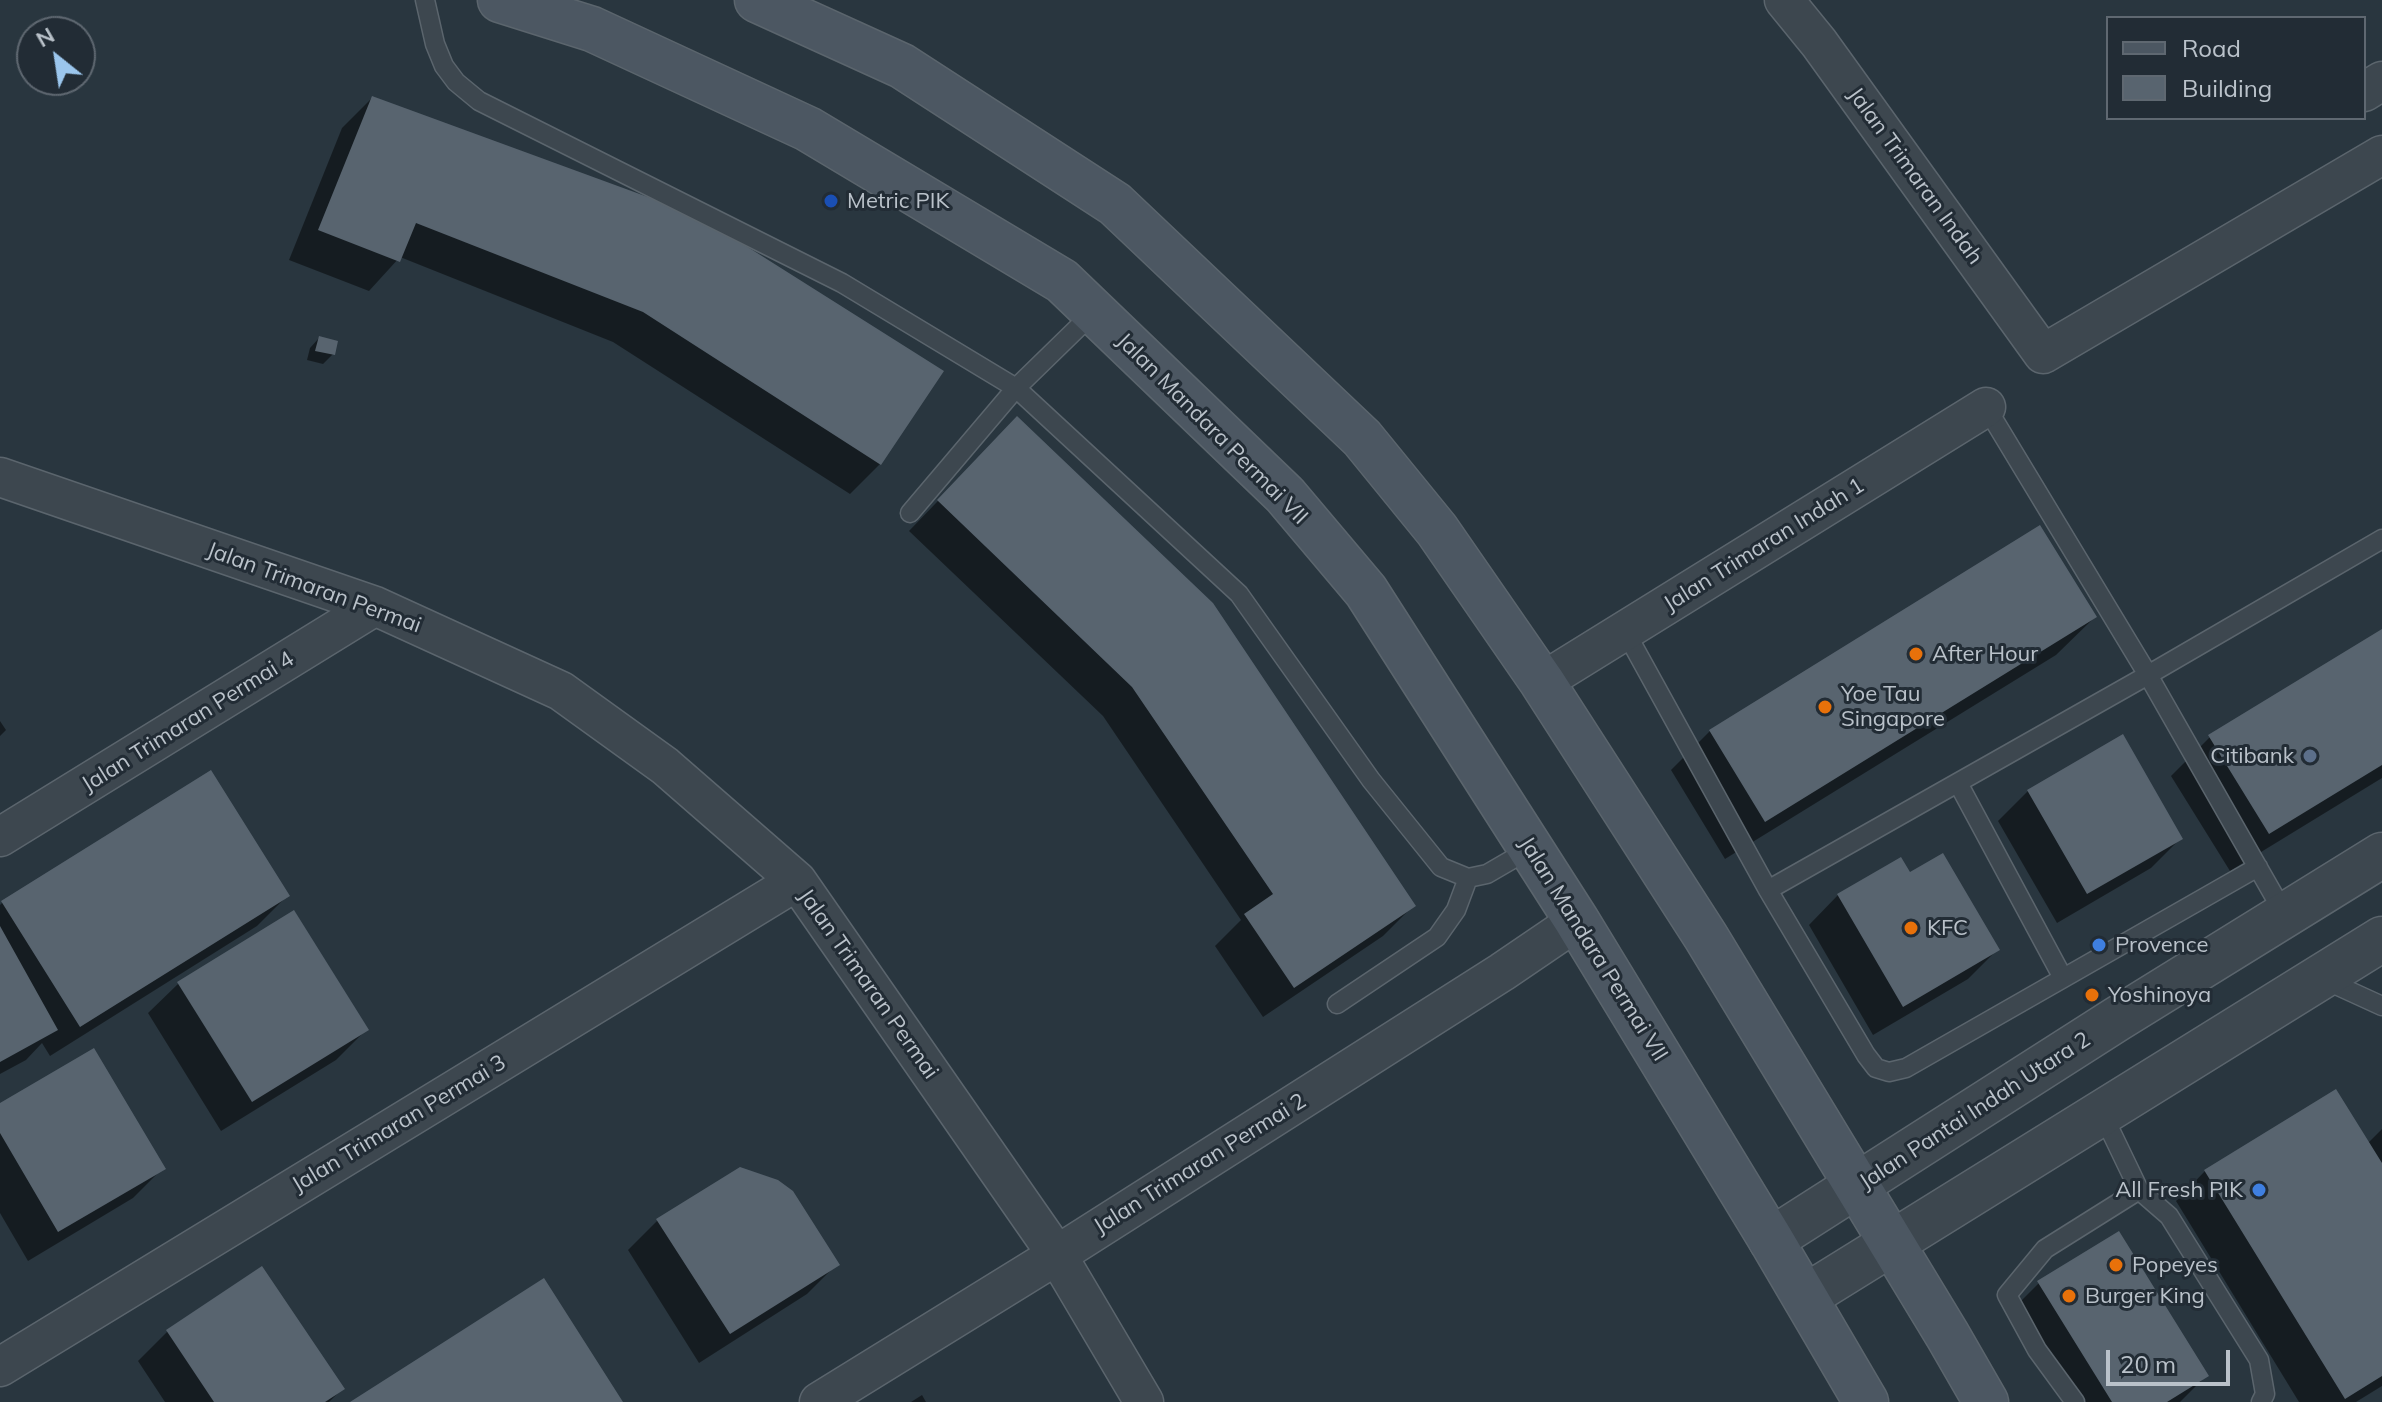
<!DOCTYPE html>
<style>
body{margin:0}
#map{position:relative;width:2382px;height:1402px;overflow:hidden;background:#29363f;font-family:Mulish,sans-serif}
canvas{display:block}
.legend{position:absolute;left:2106px;top:16px;width:260px;height:104px;box-sizing:border-box;background:#222c35;border:2px solid #5f6871;margin:0;padding:10px 14px;list-style:none;font-size:24px;color:#bac2ca}
.legend li{display:flex;align-items:center;gap:16px;height:40px}
.legend b{width:40px;border:2px solid #5f6871}
.north{position:absolute;left:16px;top:16px;width:80px;height:80px;box-sizing:border-box;background:#222c35;border:2px solid #5f6871;border-radius:50%;rotate:330deg;font-size:22px;font-weight:700;line-height:32px;text-align:center;color:#bac2ca}
.north::after{content:'';display:block;margin:auto;width:28px;height:36px;background:#9bc6ed;clip-path:polygon(50% 0,100% 100%,50% 72%,0 100%)}
.scale{position:absolute;left:2106px;top:1350px;width:124px;height:36px;box-sizing:border-box;border:4px solid #bac2ca;border-top:0;padding-left:10px;font-size:24px;line-height:28px;white-space:nowrap;color:#bac2ca;-webkit-text-stroke:6px #222c35;paint-order:stroke}
</style>
<div id="map">
<canvas width="2382" height="1402"></canvas>
<ul class="legend">
<li><b style="height:10px;background:#4c5762"></b>Road</li>
<li><b style="height:22px;background:#58646f"></b>Building</li>
</ul>
<div class="north">N</div>
<div class="scale">20 m</div>
</div>
<script>
const ctx = document.querySelector('canvas').getContext('2d');
ctx.lineJoin = 'round';
function paint(path, color) { ctx.fillStyle = color; ctx.fill(path, 'evenodd'); }
const toPath = rows => new Path2D(rows.map(r => 'M' + r).join(''));
function trace(path, color, width, dash) { ctx.strokeStyle = color; ctx.lineWidth = width; ctx.lineCap = dash ? 'butt' : 'round'; ctx.setLineDash(dash || []); ctx.stroke(path); }
function write(font, color, halo, rows, align = 'center') {
  ctx.font = font + ' Mulish,sans-serif'; ctx.lineWidth = 6; ctx.setLineDash([]); ctx.textBaseline = 'middle'; ctx.strokeStyle = halo; ctx.fillStyle = color; for (const [text, x, y, turn = 0] of rows) {
    ctx.save(); ctx.translate(x, y); ctx.rotate((+turn || 0) * Math.PI / 180); ctx.textAlign = isNaN(turn) ? turn : align; if (halo) ctx.strokeText(text, 0, 0); ctx.fillText(text, 0, 0); ctx.restore();
  }
}
paint(toPath([
 [372,98,880,464,850,494,613,342,400,257,369,291,289,260,342,128],
 [319,338,333,354,323,364,307,360,310,348],
 [988,449,1413,906,1383,936,1263,1017,1215,946,1241,920,1103,716,909,531],
 [2040,528,2095,617,2056,655,1725,859,1671,770,1710,731],
 [2382,631,2382,778,2230,871,2171,776,2210,737],
 [0,721,6,730,0,736],
 [2028,791,2181,838,2151,868,2057,923,1998,821],
 [1909,875,1998,949,1968,979,1873,1035,1809,925,1838,895],
 [287,896,257,926,50,1056,42,1043,26,1060,0,1074,0,905,2,903],
 [178,984,366,1030,336,1060,221,1131,148,1013],
 [0,1105,163,1168,133,1198,28,1261,0,1213],
 [2382,1129,2382,1386,2356,1402,2299,1402,2176,1201,2205,1171,2368,1143],
 [658,1220,837,1264,807,1294,699,1363,628,1250],
 [2039,1283,2206,1376,2180,1402,2064,1402,2009,1313],
 [168,1331,342,1389,329,1402,165,1402,138,1361],
 [922,1395,926,1402,911,1402]
]), '#0007');
paint(toPath([
 [372,96,697,215,944,371,881,465,643,312,416,223,400,262,318,230],
 [319,336,338,341,335,355,315,351],
 [1017,416,1213,603,1416,906,1294,988,1244,914,1273,894,1132,687,937,500],
 [2040,525,2097,617,1765,822,1709,730],
 [2382,629,2382,765,2269,834,2208,735],
 [2123,734,2183,839,2087,894,2027,790],
 [211,770,290,896,80,1027,1,901],
 [1943,853,2000,950,1903,1007,1837,894,1901,857,1910,872],
 [294,910,369,1030,252,1102,177,982],
 [0,926,58,1030,0,1062],
 [94,1048,166,1169,58,1232,0,1133,0,1103],
 [2336,1089,2382,1163,2382,1376,2345,1399,2204,1170],
 [740,1167,778,1180,793,1191,840,1265,730,1334,656,1219],
 [2119,1231,2209,1376,2167,1402,2112,1402,2037,1281],
 [262,1266,345,1389,325,1402,214,1402,166,1330],
 [544,1278,623,1402,350,1402,444,1342]
]), '#58646f');
const service = toPath([
 [425,0,435,44,444,66,456,82,479,101,842,283,1016,388,1239,594,1371,780,1441,867,1468,878,1487,874,1530,849],
 [1986,407,2148,675,2285,915],
 [910,513,1016,388,1094,312],
 [1625,631,1768,890,1866,1055,1876,1068,1889,1072,1906,1068,2258,867],
 [1958,783,2063,978],
 [1768,890,2148,675,2382,539],
 [2323,979,2382,1006],
 [1337,1004,1437,937,1456,910,1468,878],
 [2102,1113,2139,1190,2169,1216,2259,1360,2265,1394,2261,1402],
 [2075,1402,2037,1350,2007,1295,2045,1249,2139,1190]
]);
const minor = toPath([
 [1784,0,1819,43,2043,354,2382,155],
 [2364,92,2382,81],
 [0,477,375,606,561,691,665,766,797,881,1057,1255,1144,1402],
 [1542,682,1986,407],
 [0,837,375,606],
 [0,1367,797,881],
 [819,1402,1057,1255,1502,972,1577,921]
]);
const tertiary = toPath([
 [1771,1240,2117,1019,2382,855],
 [1805,1297,2382,939]
]);
const secondary = toPath([
 [500,0,592,29,808,129,1062,281,1285,495,1366,591,1577,921,1771,1240,1866,1402],
 [757,0,902,66,1115,204,1362,438,1437,530,1542,682,1706,937,1948,1336,1986,1402]
]);
trace(service, '#5b656d', 21);
trace(minor, '#5b656d', 41);
trace(tertiary, '#5b656d', 47);
trace(secondary, '#5b656d', 47);
trace(service, '#3d474f', 18);
trace(minor, '#3d474f', 38);
trace(tertiary, '#3d474f', 44);
trace(secondary, '#4c5762', 44);
for (const [x, y, r, color] of [
 [831,201,8,"#1a4fb4"],
 [1916,654,8,"#e8710a"],
 [1825,707,8,"#e8710a"],
 [2310,756,8,"#5c6f8a"],
 [1911,928,8,"#e8710a"],
 [2099,945,8,"#3f7fe0"],
 [2092,995,8,"#e8710a"],
 [2259,1190,8,"#3f7fe0"],
 [2116,1265,8,"#e8710a"],
 [2069,1296,8,"#e8710a"]
]) { const dot = new Path2D(); dot.arc(x, y, r, 0, 2 * Math.PI); ctx.fillStyle = color; ctx.fill(dot); trace(dot, '#222c35', 3); }
write('22px', '#bac2ca', '#222c35', [
 ["Jalan Trimaran Indah",1915,176,54],
 ["Jalan Mandara Permai VII",1212,429,45],
 ["Jalan Trimaran Indah 1",1764,545,-32],
 ["Jalan Trimaran Permai",314,588,20],
 ["Jalan Trimaran Permai 4",188,722,-32],
 ["Jalan Mandara Permai VII",1593,949,58],
 ["Jalan Trimaran Permai",868,984,55],
 ["Jalan Pantai Indah Utara 2",1975,1111,-33],
 ["Jalan Trimaran Permai 3",399,1124,-31],
 ["Jalan Trimaran Permai 2",1200,1164,-32]
]);
write('22px', '#bac2ca', '#222c35', [
 ["Metric PIK",847,201],
 ["After Hour",1932,654],
 ["Yoe Tau",1841,694],
 ["Singapore",1841,719],
 ["Citibank",2294,756,"right"],
 ["KFC",1927,928],
 ["Provence",2115,945],
 ["Yoshinoya",2108,995],
 ["All Fresh PIK",2243,1190,"right"],
 ["Popeyes",2132,1265],
 ["Burger King",2085,1296]
], 'left');
</script>
